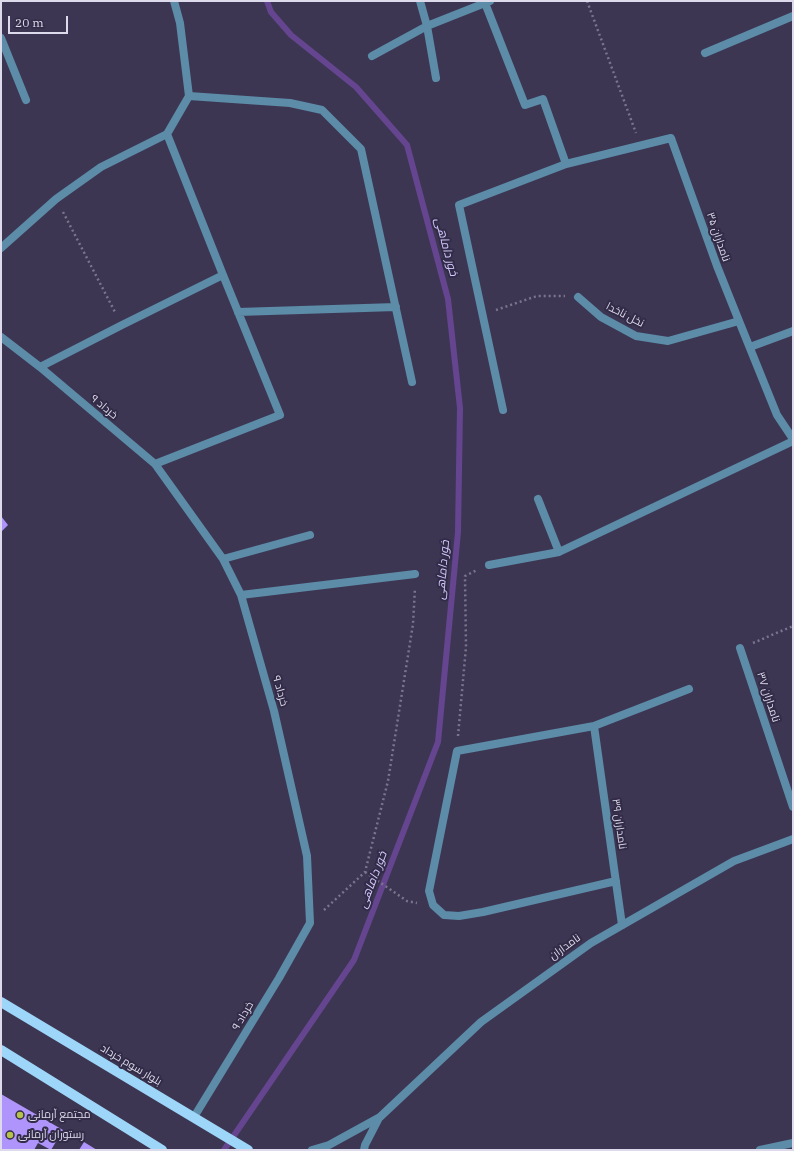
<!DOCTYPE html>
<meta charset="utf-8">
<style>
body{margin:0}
#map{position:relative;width:794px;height:1151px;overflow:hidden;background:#3d3653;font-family:"IBM Plex Serif",serif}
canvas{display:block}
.frame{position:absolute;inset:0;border:2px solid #dddaec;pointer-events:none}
.scale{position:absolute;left:8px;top:16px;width:60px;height:18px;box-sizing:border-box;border:2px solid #dddaec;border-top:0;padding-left:5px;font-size:12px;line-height:14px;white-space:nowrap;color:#dddaec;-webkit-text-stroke:3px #332c48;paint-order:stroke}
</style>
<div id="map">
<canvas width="794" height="1151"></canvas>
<div class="frame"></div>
<div class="scale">20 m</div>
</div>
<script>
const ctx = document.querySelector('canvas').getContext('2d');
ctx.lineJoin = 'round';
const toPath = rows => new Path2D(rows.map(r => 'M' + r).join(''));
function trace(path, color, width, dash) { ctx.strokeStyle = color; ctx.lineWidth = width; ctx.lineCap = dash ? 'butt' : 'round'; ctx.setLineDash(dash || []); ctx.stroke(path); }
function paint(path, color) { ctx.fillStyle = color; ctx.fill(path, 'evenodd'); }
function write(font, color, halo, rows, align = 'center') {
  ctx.font = font + ' "IBM Plex Serif",Cairo,serif'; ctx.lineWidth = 4; ctx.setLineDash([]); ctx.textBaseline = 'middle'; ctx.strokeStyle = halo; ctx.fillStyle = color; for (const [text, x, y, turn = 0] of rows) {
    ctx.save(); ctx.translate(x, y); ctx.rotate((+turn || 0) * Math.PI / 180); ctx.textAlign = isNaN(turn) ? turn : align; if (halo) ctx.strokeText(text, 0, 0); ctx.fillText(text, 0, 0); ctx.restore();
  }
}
trace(toPath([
 [224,1150,354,960,438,742,458,532,460,408,448,299,407,145,356,87,291,35,271,12,267,1]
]), '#654590', 6);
paint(toPath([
 [1,516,8,525,1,532],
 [1,1094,63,1130,51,1150,38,1143,34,1150,1,1150],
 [84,1142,97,1150,79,1150]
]), '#af94fb');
trace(toPath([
 [587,1,636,133],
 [63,212,116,314],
 [496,310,537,296,565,296],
 [753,643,793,626],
 [458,736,466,647,465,576,477,570],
 [365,872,407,901,417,903],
 [324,910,365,872,388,781,413,624,415,588]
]), '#7a758d', 2.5, [2, 3]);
trace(toPath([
 [420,1,427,26,436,78],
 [485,3,525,105,543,99,566,164,671,138,717,266,739,321,777,415,793,439],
 [1,38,26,100],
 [705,53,793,16],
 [372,56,427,26,490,1],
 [189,96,290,103,322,110,361,149,412,382],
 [167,134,223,275],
 [1,248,56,199,101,167,167,134,189,96,180,23,174,1],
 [578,297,601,317,636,336,668,341,739,321],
 [238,312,396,307],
 [1,337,40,367,155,464,223,559,241,595,274,711,307,856,310,923,279,978,194,1117],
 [750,347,793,331],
 [40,367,122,325,223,275,280,415,155,464],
 [503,410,459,205,566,164],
 [538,499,559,552],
 [223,559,310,535],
 [489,565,559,552,793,441],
 [241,595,415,574],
 [740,648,793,807],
 [594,726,622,925],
 [616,881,483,912,459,916,444,915,433,905,429,891,457,751,594,726,689,689],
 [760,1150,793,1143]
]), '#5c8ca7', 8);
trace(toPath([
 [312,1150,329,1145,380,1117,481,1022,591,943,734,861,793,839],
 [364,1150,365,1145,379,1118]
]), '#5c8ca7', 8);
trace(toPath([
 [1,1002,248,1150],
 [1,1050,162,1150]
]), '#9dd6f8', 10);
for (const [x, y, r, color] of [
 [20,1115,4,"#b6c149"],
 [10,1135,4,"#b6c149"]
]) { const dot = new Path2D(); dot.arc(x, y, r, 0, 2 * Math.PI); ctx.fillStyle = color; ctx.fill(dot); trace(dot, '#332c48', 1.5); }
write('11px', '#dddaec', '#332c48', [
 ["نامداران ۳۵",718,237,71],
 ["نخل ناخدا",625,315,27],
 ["خرداد ۹",104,407,40],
 ["خرداد ۹",280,691,74],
 ["نامداران ۳۷",768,697,72],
 ["نامداران ۳۹",619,824,82],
 ["نامداران",565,947,-36],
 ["خرداد ۹",243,1016,-59],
 ["بلوار سوم خرداد",131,1065,31]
]);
write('11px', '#dddaec', '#332c48', [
 ["مجتمع آرمانی",28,1115],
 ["رستوران آرمانی",18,1135]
], 'left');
write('italic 12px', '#d6cbff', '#332c48', [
 ["خور داماهی",446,247,75],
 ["خور داماهی",443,570,-85],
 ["خور داماهی",373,880,-69]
]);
</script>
